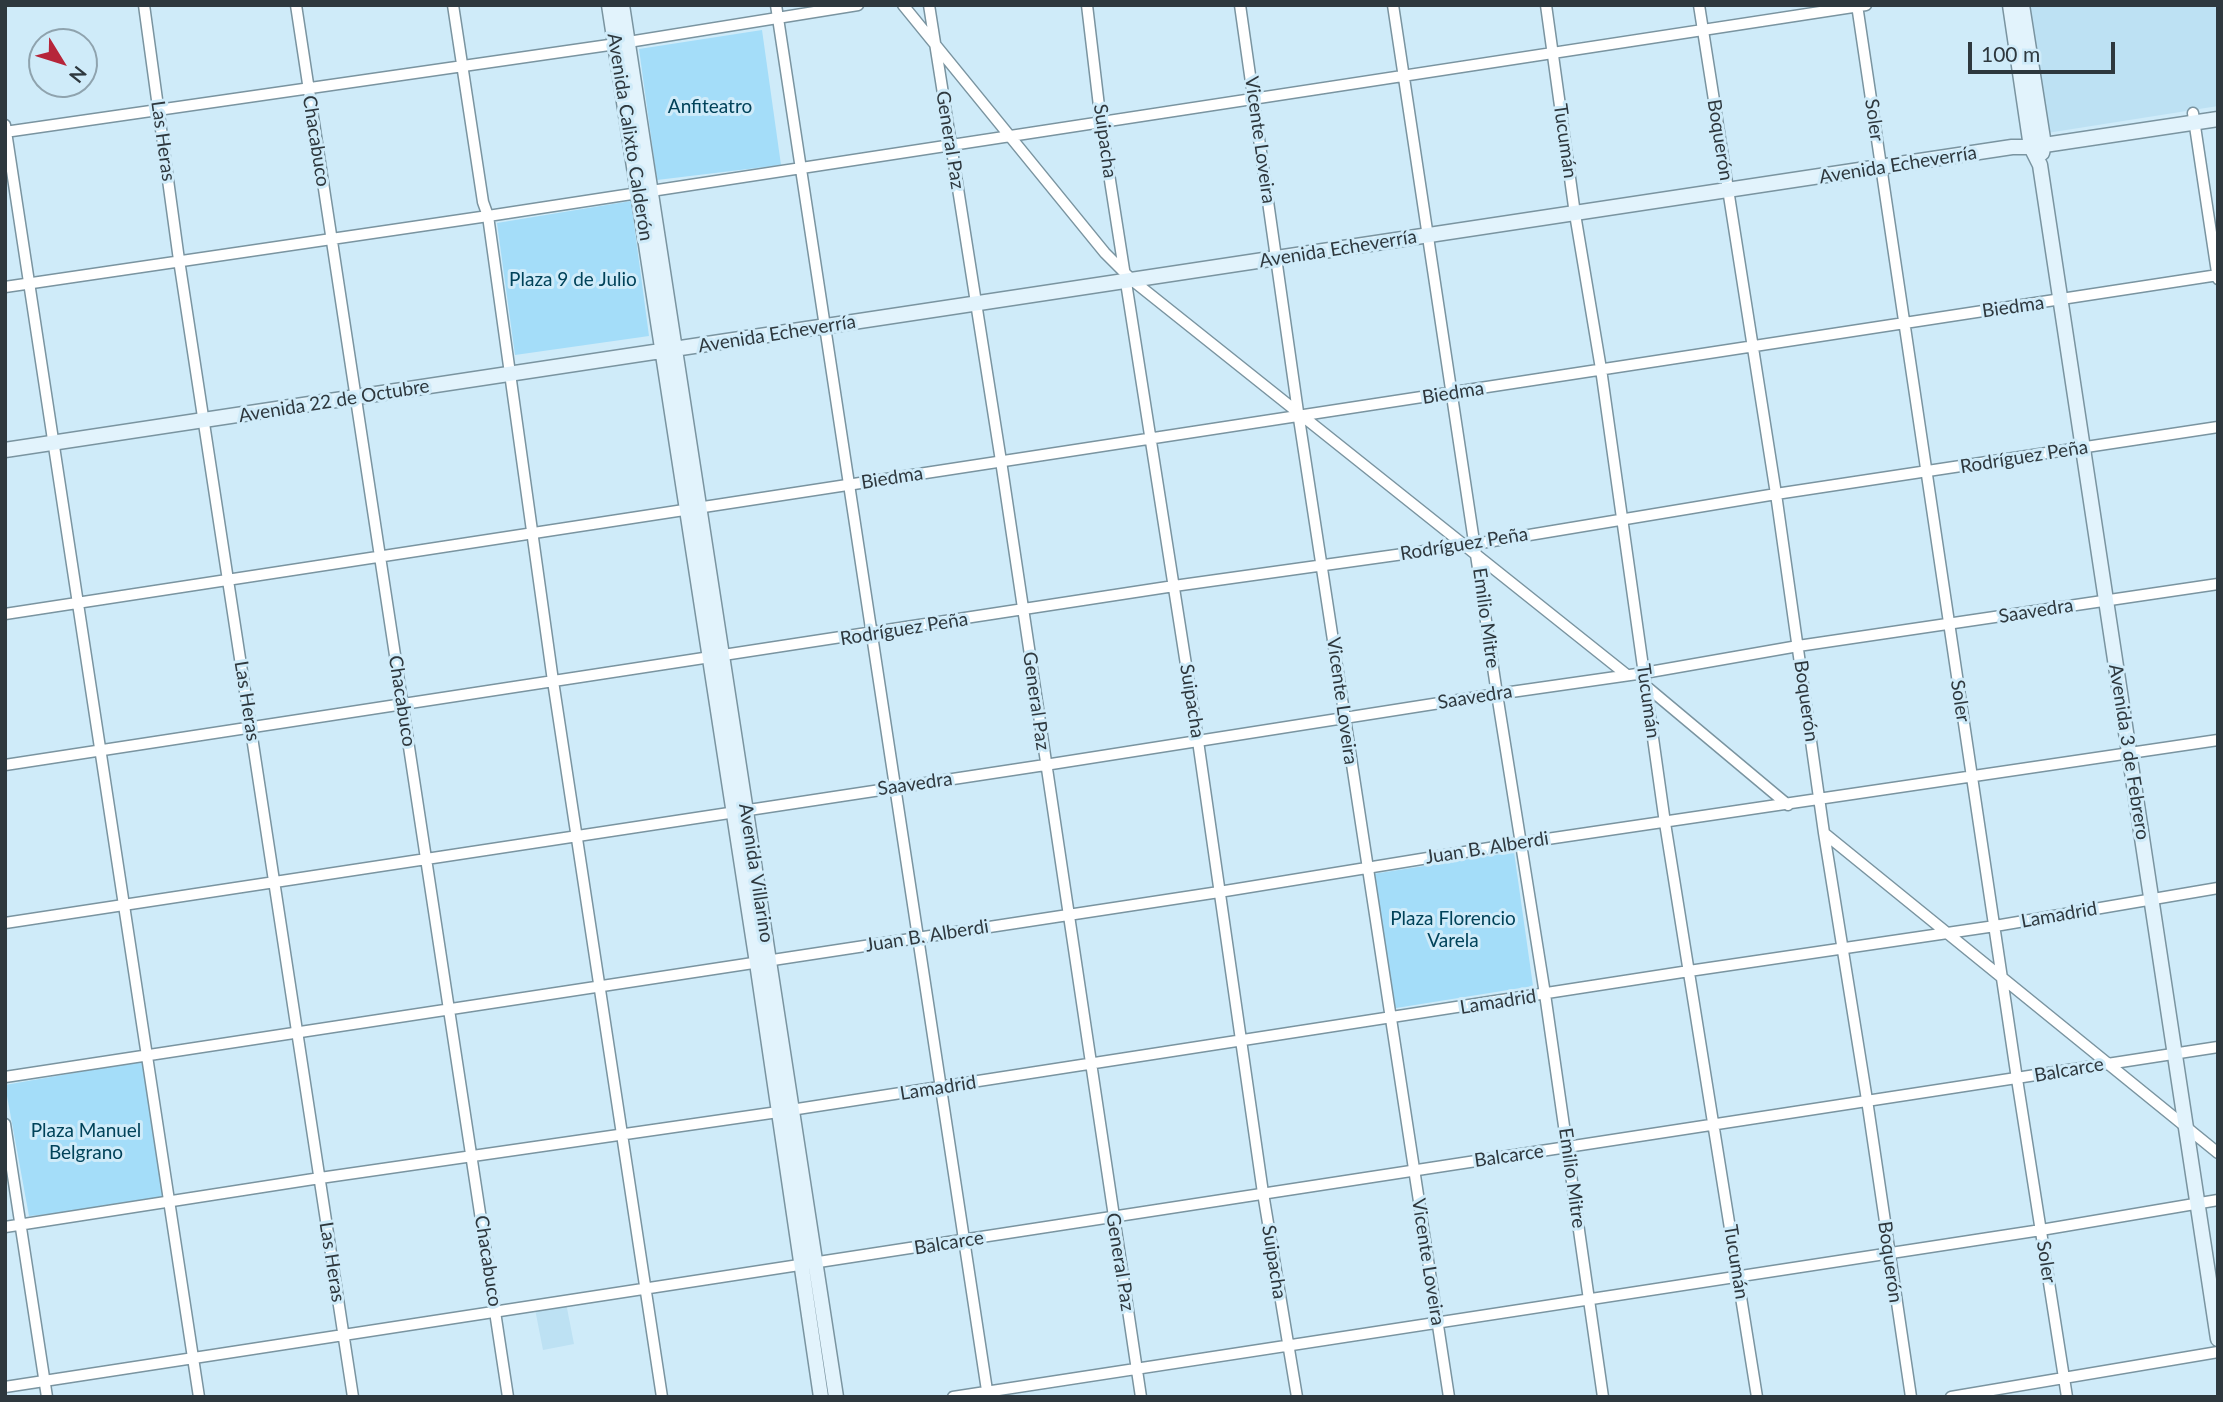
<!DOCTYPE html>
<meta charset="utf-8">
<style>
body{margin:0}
#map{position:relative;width:2223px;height:1402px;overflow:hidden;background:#cfebf9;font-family:Lato,sans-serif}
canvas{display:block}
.frame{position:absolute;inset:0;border:7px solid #2e383e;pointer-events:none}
.north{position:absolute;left:28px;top:28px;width:70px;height:70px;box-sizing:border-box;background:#cfebf9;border:2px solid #8fa3ae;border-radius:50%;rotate:128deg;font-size:19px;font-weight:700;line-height:28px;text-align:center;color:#2e383e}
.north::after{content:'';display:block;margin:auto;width:24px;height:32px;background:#b6253a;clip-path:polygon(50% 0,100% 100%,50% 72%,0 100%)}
.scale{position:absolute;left:1968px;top:42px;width:147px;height:32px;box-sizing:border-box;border:4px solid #2e383e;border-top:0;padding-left:9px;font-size:21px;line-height:24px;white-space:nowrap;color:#2e383e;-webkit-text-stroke:5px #cfebf9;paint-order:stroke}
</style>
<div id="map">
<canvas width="2223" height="1402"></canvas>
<div class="frame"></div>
<div class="north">N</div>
<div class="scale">100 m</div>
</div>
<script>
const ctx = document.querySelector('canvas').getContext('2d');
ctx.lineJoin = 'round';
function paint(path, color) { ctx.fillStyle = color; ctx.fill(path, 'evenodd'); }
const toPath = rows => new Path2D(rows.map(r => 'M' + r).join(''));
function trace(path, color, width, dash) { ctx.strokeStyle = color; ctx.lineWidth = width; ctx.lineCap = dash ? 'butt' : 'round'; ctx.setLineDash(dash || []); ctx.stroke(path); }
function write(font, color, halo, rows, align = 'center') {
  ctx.font = font + ' Lato,sans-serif'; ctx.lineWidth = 6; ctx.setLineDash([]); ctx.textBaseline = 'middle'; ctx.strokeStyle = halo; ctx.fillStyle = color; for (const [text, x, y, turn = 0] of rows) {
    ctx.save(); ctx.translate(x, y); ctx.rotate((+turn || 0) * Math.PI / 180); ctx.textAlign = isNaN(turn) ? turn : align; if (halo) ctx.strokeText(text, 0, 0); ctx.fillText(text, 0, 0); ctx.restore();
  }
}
paint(toPath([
 [2028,5,2218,5,2218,106,2047,133],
 [566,1303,574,1344,543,1350,535,1309]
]), '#bde1f3');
paint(toPath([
 [762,30,781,165,657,180,639,49],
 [631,201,649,336,515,355,497,223],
 [1514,852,1533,986,1390,1009,1373,874],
 [143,1061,166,1204,29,1216,5,1085]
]), '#a4ddf9');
const street = toPath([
 [144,5,179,260,353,1397],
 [296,5,508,1397],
 [453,5,483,202,488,216,553,681,662,1397],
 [776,5,988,1397],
 [903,5,1105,253,1132,280,1627,675],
 [929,5,1001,461,1141,1397],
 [1087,5,1101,123,1198,741,1263,1193,1297,1397],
 [1240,5,1298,412,1449,1397],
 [1393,5,1497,694,1545,994,1603,1397],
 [1546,5,1575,214,1601,369,1665,823,1757,1397],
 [1699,5,1776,494,1824,833,1867,1100,1911,1397],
 [1857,5,2017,1079,2067,1397],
 [2193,113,2218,279],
 [5,125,199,1397],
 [5,132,616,44,858,5],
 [5,287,488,216,1866,5],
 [5,614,2218,275],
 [1647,687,1788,805],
 [5,765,1174,586,1475,544,1776,494,2218,427],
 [1824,833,2218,1153],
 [5,923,1045,765,1497,694,1644,673,1798,646,2218,584],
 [5,1077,1219,892,1520,843,2218,740],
 [5,1124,47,1397],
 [5,1227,320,1178,778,1112,1689,971,1995,926,2218,888],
 [5,1387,2218,1047],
 [953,1397,2041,1230,2218,1200],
 [1951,1397,2218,1352]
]);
const secondary = toPath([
 [609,5,757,963,821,1397],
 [622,5,836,1397],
 [2010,5,2031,147,2040,165,2218,1339],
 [2022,5,2044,145,2042,153],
 [5,450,2012,147,2031,147,2218,119]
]);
trace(street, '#7a94a0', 13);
trace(secondary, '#7a94a0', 17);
trace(street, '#fff', 10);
trace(secondary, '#e2f3fc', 14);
write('19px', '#004259', '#cfebf9', [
 ["Anfiteatro",710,107],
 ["Plaza 9 de Julio",573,280],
 ["Plaza Florencio",1453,919],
 ["Varela",1453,941],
 ["Plaza Manuel",86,1131],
 ["Belgrano",86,1153]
]);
write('19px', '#2e383e', '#cfebf9', [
 ["Soler",1874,120,82],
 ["Avenida Calixto Calderón",630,137,81],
 ["General Paz",950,140,81],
 ["Vicente Loveira",1260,140,82],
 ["Boquerón",1720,140,81],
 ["Las Heras",163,141,82],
 ["Chacabuco",316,141,81],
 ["Suipacha",1105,141,82],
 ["Tucumán",1565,141,82],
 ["Avenida Echeverría",1898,165,-9],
 ["Avenida Echeverría",1338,249,-9],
 ["Biedma",2013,307,-8],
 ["Avenida Echeverría",777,334,-9],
 ["Biedma",1453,393,-9],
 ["Avenida 22 de Octubre",334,401,-9],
 ["Rodríguez Peña",2024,457,-9],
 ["Biedma",892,478,-9],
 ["Rodríguez Peña",1464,544,-9],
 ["Saavedra",2036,611,-9],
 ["Emilio Mitre",1486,618,82],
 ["Rodríguez Peña",904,629,-9],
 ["Saavedra",1475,697,-9],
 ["Las Heras",247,701,81],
 ["Chacabuco",402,701,81],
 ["General Paz",1036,701,82],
 ["Suipacha",1192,701,81],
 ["Vicente Loveira",1342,701,82],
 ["Tucumán",1648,701,82],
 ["Boquerón",1806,701,82],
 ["Soler",1960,701,81],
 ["Avenida 3 de Febrero",2129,752,81],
 ["Saavedra",915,784,-8],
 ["Juan B. Alberdi",1487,848,-9],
 ["Avenida Villarino",756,873,81],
 ["Lamadrid",2059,915,-10],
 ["Juan B. Alberdi",927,936,-9],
 ["Lamadrid",1498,1002,-9],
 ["Balcarce",2069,1070,-10],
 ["Lamadrid",938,1088,-9],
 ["Balcarce",1509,1156,-8],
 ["Emilio Mitre",1572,1178,82],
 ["Balcarce",949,1243,-9],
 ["Chacabuco",488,1261,81],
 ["Las Heras",332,1262,81],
 ["General Paz",1120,1262,81],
 ["Suipacha",1274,1262,81],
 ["Vicente Loveira",1428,1262,81],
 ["Tucumán",1736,1262,81],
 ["Boquerón",1890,1262,82],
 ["Soler",2046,1262,81]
]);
</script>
